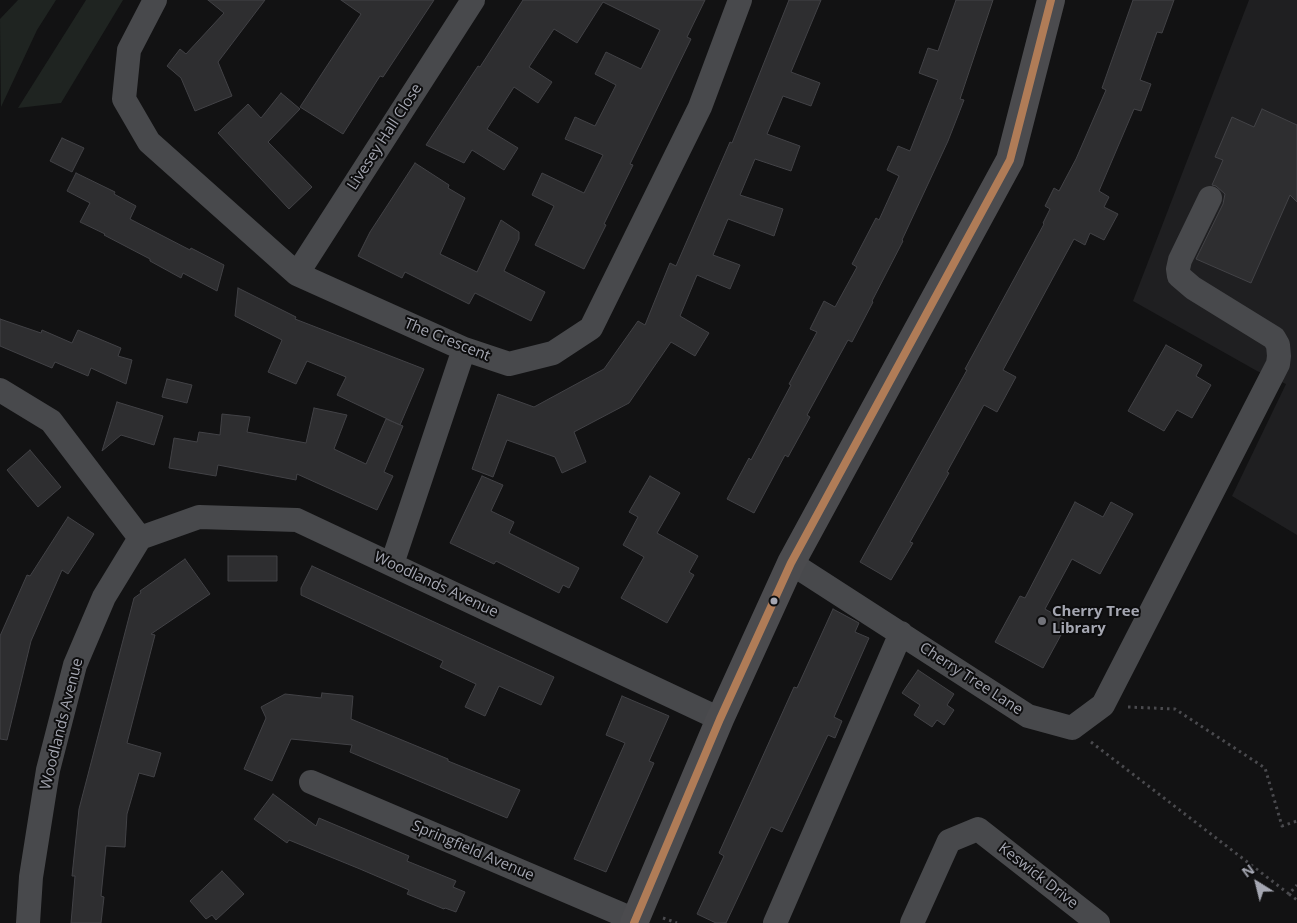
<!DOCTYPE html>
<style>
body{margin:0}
#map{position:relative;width:1297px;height:923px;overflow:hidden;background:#121213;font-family:"Open Sans",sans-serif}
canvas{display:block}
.north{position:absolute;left:1232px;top:858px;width:50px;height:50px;-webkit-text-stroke:4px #0d0d0e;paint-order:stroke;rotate:324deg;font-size:14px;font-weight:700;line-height:20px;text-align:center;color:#a5a7b2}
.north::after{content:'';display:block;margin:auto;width:18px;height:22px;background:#a5a7b2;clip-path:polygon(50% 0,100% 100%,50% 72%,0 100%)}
</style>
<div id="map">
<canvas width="1297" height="923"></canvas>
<div class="north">N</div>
</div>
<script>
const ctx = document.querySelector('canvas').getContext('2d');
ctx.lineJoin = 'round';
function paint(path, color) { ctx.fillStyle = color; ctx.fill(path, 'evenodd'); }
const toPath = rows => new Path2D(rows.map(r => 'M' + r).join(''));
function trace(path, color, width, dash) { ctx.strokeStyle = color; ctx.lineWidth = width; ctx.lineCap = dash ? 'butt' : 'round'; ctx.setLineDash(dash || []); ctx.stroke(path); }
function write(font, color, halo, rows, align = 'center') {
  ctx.font = font + ' "Open Sans",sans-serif'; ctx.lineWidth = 4; ctx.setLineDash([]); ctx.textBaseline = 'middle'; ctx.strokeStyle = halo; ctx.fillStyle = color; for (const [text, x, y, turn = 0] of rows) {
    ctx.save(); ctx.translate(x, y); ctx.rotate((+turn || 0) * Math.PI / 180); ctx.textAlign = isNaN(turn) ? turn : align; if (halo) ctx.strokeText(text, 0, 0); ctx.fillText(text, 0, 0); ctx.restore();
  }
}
paint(toPath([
 [1249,0,1297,0,1297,535,1232,496,1286,384,1257,371,1133,301]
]), '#1f1f21');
paint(toPath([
 [18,0,56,0,37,30,1,107,0,19],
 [86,0,123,0,61,103,18,108]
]), '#1f2421');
const building = toPath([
 [208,0,265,0,218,62,232,96,195,111,181,78,167,66,180,49,186,54,224,13,208,0],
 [341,0,434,0,383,77,380,76,343,134,300,107,361,14,341,0],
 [523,0,705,0,687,37,691,39,630,164,633,165,604,224,606,225,584,269,535,245,554,206,532,195,542,173,584,193,603,155,565,139,575,117,595,126,616,85,595,74,606,52,641,69,660,30,603,2,577,43,554,29,529,67,552,82,538,103,514,87,487,129,518,148,504,170,472,150,464,163,426,145,478,66,480,67,523,0],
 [789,0,821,0,791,72,820,83,811,106,783,96,767,134,800,146,791,171,755,159,740,195,783,209,774,236,728,219,713,255,740,265,730,289,697,275,680,316,709,333,695,356,671,342,629,403,574,432,586,462,562,473,555,457,507,440,493,477,472,469,498,394,534,407,604,369,638,321,645,325,670,263,676,266,730,142,732,143,789,0],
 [956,0,993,0,960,99,964,100,948,141,902,240,903,241,872,301,873,302,852,342,848,340,807,415,810,417,788,457,785,455,754,513,727,499,749,458,751,460,791,385,789,384,817,332,810,329,824,301,835,307,857,267,852,264,876,218,879,220,899,176,887,170,898,146,910,151,938,80,919,73,928,48,938,51,956,0],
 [1133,0,1174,0,1162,33,1157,32,1140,80,1151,84,1141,111,1134,109,1099,191,1109,197,1104,207,1118,214,1104,240,1090,233,1085,245,1074,239,1003,370,1016,377,997,412,984,405,947,472,949,473,910,542,913,543,891,580,860,562,967,370,965,369,1044,224,1043,223,1050,209,1045,206,1054,188,1059,191,1076,159,1106,90,1102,88,1133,0],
 [281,93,300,109,268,142,312,187,289,209,218,133,248,104,261,118,281,93],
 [1262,109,1297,125,1297,202,1290,195,1251,283,1196,259,1223,204,1225,194,1216,186,1212,185,1223,160,1215,157,1232,117,1254,127,1262,109],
 [62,138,84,148,72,172,50,161,62,138],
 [415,163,449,185,448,188,465,198,440,254,477,272,501,220,519,232,519,239,504,271,545,292,531,321,475,293,469,304,405,272,402,278,358,256,370,232,415,163],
 [76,173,115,192,114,194,136,206,130,219,190,250,191,248,224,265,217,291,183,273,181,278,150,261,150,259,104,235,105,234,80,222,90,203,67,191,76,173],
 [238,288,296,317,295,319,424,369,400,425,337,395,346,377,307,361,296,384,268,372,282,340,235,316,238,288],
 [0,319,41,333,42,330,72,343,78,330,121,348,118,356,132,360,126,384,91,368,88,376,55,362,52,368,0,346,0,319],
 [1166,345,1202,365,1196,376,1211,385,1192,418,1177,410,1164,431,1128,411,1166,345],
 [167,379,192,385,187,403,162,397,167,379],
 [117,402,163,416,154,445,121,435,102,451,117,402],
 [314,408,347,415,334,449,366,464,386,419,403,426,384,472,393,476,377,510,297,474,296,480,218,465,216,476,169,468,174,438,197,442,199,432,220,435,222,414,250,417,247,432,306,443,314,408],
 [30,450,61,487,38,507,7,470,30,450],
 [482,476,503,485,491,511,514,522,509,533,579,568,569,588,563,585,559,593,496,561,494,564,450,543,482,476],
 [650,476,680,493,657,533,698,556,689,572,694,575,667,623,621,598,644,557,623,545,638,517,629,512,650,476],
 [1075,502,1103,517,1111,502,1133,514,1100,574,1072,559,1045,609,1068,622,1043,668,995,642,1020,596,1025,598,1075,502],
 [68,517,94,534,68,574,62,570,31,641,7,740,0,739,0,636,27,575,30,576,68,517],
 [228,556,277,556,277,581,228,581,228,556],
 [185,559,210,594,151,634,155,635,127,743,161,753,154,777,139,773,127,814,125,847,106,846,101,896,104,897,101,923,71,923,75,876,72,876,79,809,134,598,141,593,140,591,185,559],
 [312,566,554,677,541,705,499,686,485,716,465,707,476,684,440,667,443,661,301,595,301,588,312,566],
 [833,609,859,623,855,632,869,638,834,717,842,721,835,738,828,735,782,832,771,827,726,923,716,923,697,914,724,856,719,853,794,687,797,688,833,609],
 [918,670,954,694,947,705,954,710,944,725,937,720,932,727,914,715,920,705,902,693,918,670],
 [322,693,353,696,351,719,448,759,448,761,520,790,507,818,350,752,352,745,291,739,272,781,244,769,266,718,261,707,285,694,321,698,322,693],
 [622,696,669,716,649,761,654,763,606,872,574,859,625,743,606,735,622,696],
 [273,794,316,826,319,818,409,856,407,861,456,881,453,887,465,892,456,912,445,908,444,909,407,894,409,890,360,869,289,840,287,843,254,819,273,794],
 [222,871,244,894,216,920,212,915,206,919,190,901,222,871]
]);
paint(building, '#2e2e30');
trace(building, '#424246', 1);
trace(toPath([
 [1128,707,1175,709,1265,768,1282,826,1297,821],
 [1091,742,1289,894,1297,885],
 [1289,894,1297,900],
 [663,918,677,923]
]), '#4a4a4e', 3, [2.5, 4]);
trace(toPath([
 [155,0,129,50,124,99,149,142,297,274,464,349,509,364,553,353,591,328,700,107,740,0],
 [297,274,473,0],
 [0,390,51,421,140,538],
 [791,563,1028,716,1072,728,1103,705,1278,364,1279,356,1278,345,1274,338,1193,288,1179,276,1178,269,1180,260,1210,198],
 [392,564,464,349],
 [311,782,635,920],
 [28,923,31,877,48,770,75,665,104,597,140,538,199,517,297,520,720,719],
 [775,923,901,633],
 [912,923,949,841,978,829,1098,923]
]), '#48494c', 24);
trace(toPath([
 [634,923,720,719,791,563,1010,160,1051,0]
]), '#4b4b4e', 28);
trace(toPath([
 [634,923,720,719,791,563,1010,160,1051,0]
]), '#b07c57', 8);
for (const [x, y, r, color] of [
 [774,601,4.5,"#a5a7b2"],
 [1042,621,5,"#72737a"]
]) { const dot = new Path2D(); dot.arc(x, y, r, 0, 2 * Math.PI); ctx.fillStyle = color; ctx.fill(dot); trace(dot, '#0d0d0e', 2); }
write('15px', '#a5a7b2', '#0d0d0e', [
 ["Livesey Hall Close",385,137,-57],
 ["The Crescent",447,340,22],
 ["Woodlands Avenue",436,585,25],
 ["Cherry Tree Lane",971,679,33],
 ["Woodlands Avenue",62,724,-76],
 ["Springfield Avenue",473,851,23],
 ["Keswick Drive",1038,876,38]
]);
write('bold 15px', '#a5a7b2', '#0d0d0e', [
 ["Cherry Tree",1052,612],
 ["Library",1052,629]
], 'left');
</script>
